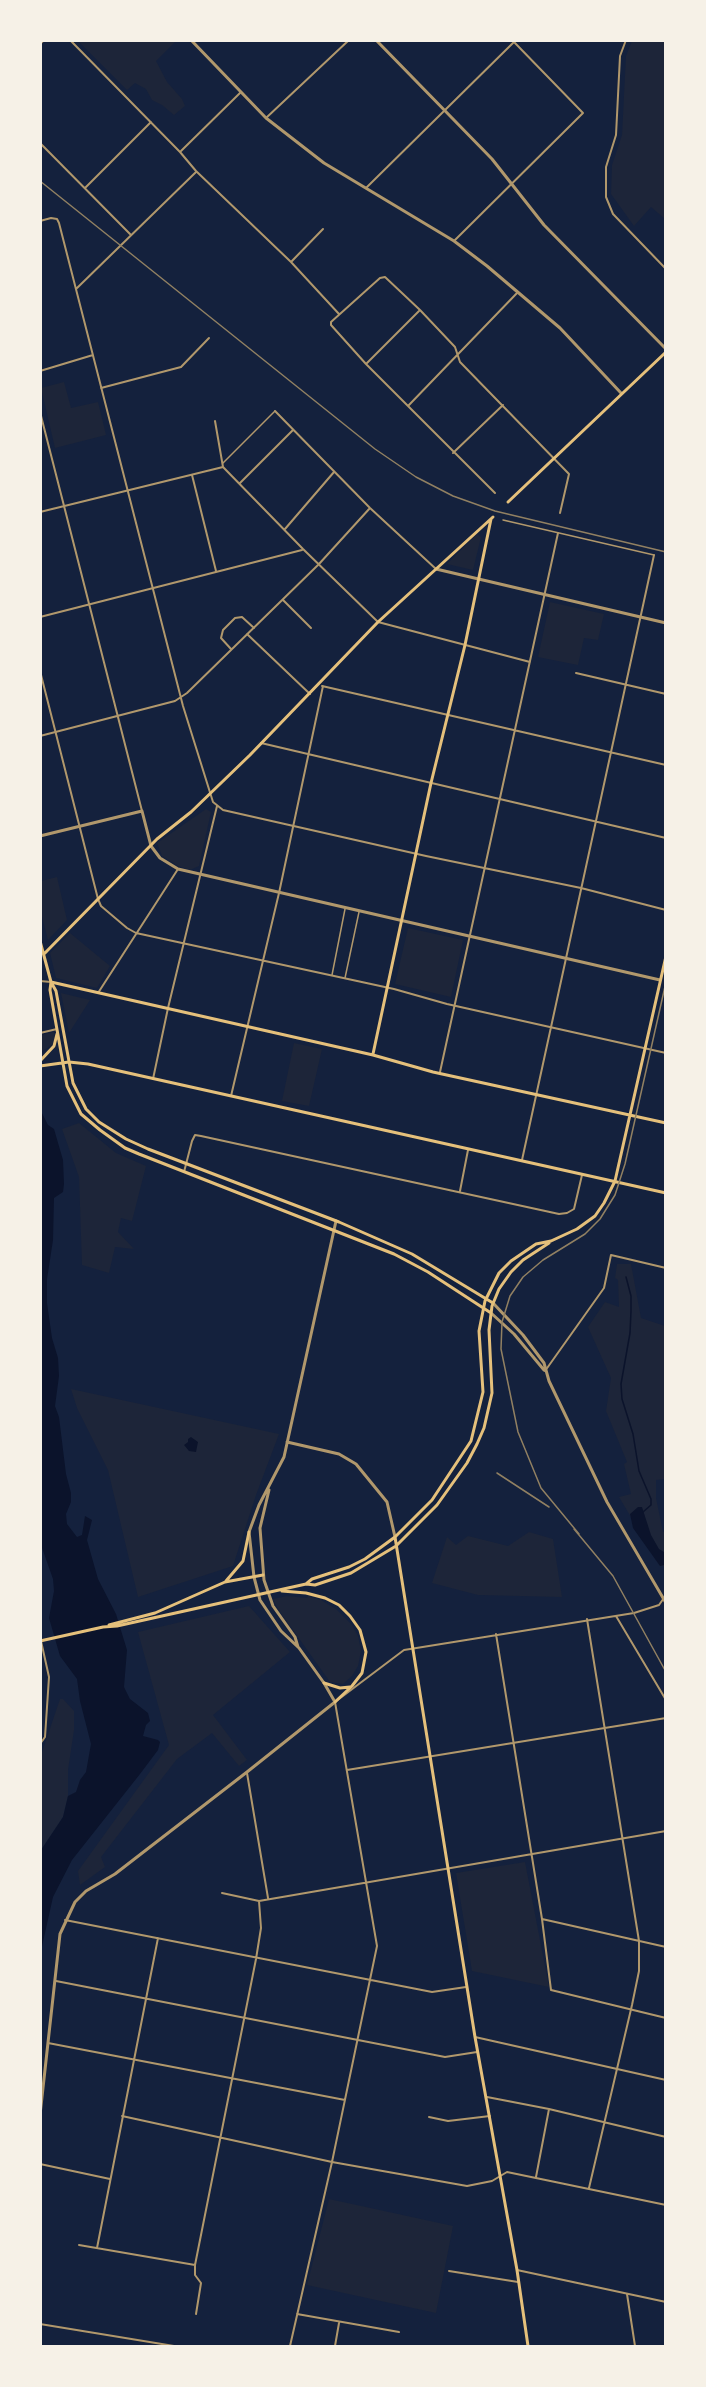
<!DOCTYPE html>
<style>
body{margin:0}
#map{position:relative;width:706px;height:2387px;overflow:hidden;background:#14213d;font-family:Montserrat,sans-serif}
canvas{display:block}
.frame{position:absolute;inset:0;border:42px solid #f6f1e7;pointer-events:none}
</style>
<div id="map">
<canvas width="706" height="2387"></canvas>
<div class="frame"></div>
</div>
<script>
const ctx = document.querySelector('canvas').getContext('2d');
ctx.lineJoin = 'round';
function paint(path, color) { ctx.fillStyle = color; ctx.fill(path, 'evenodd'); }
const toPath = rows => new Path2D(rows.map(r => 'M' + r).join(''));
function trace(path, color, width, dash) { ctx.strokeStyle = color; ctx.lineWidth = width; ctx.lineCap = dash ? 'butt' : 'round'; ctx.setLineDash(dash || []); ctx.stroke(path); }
paint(toPath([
 [78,41,176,41,156,61,167,82,182,99,185,106,174,115,162,105,152,100,146,89,135,83,127,90],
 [632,41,666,41,665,219,651,207,634,226,611,194,612,165,622,135,626,56],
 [64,382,71,408,98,402,106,435,55,448,41,388],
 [477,534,481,537,473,570,447,564],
 [550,602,604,614,598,640,584,638,578,665,538,657],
 [206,809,211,812,199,866,190,870,178,866,162,856,157,843],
 [57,877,67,920,48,940,41,913,41,881],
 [408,928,463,940,451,997,395,984],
 [70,933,110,966,97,988,56,978,50,953],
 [61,993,90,1000,69,1033],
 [54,1032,55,1040,52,1045,41,1052,41,1035],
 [294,1043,322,1049,309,1106,282,1101],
 [79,1123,116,1153,146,1166,132,1221,121,1218,118,1232,134,1249,115,1247,109,1273,82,1265,79,1177,62,1129],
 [617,1264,631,1264,641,1318,665,1326,665,1479,656,1480,656,1498,663,1532,665,1532,665,1566,660,1566,619,1497,631,1494,624,1464,627,1462,606,1411,611,1378,588,1327,605,1302,619,1307,618,1280,615,1278],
 [71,1389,279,1434,256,1495,233,1566,138,1597,108,1470,77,1408],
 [529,1532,553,1539,562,1597,478,1595,432,1583,447,1537,456,1545,468,1536,508,1546],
 [287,1596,307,1598,308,1596,321,1600,336,1609,352,1625,358,1636,361,1651,358,1666,352,1676,343,1684,330,1682,278,1609,273,1599],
 [249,1606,290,1652,213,1715,247,1760,239,1766,212,1733,177,1759,101,1857,105,1867,80,1885,78,1871,169,1745,138,1632],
 [60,1699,63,1699,74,1711,74,1730,68,1770,68,1796,63,1817,41,1850,41,1755],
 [525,1862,549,1987,472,1971,456,1873],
 [329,2199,453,2226,436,2313,307,2285]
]), '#1d2539');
paint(toPath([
 [41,1111,48,1125,54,1129,63,1160,64,1184,63,1192,54,1198,53,1240,47,1279,47,1303,52,1338,58,1358,59,1376,55,1406,59,1417,66,1474,71,1493,71,1502,66,1514,67,1524,77,1537,82,1535,85,1516,92,1520,87,1540,98,1579,116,1614,127,1650,124,1687,130,1699,148,1713,150,1721,146,1725,143,1736,158,1740,160,1742,158,1750,140,1774,72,1860,53,1897,41,1951,41,1850,63,1817,68,1796,76,1792,80,1780,86,1772,91,1744,80,1701,77,1679,60,1656,49,1618,54,1591,53,1579,41,1545],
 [191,1437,198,1442,196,1452,189,1451,184,1445,188,1442,188,1439],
 [638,1507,642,1507,651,1535,659,1549,664,1552,665,1565,660,1566,633,1528,630,1514]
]), '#0b132b');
trace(toPath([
 [626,1277,631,1296,631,1311,630,1333,621,1384,622,1399,633,1434,639,1471,651,1499,651,1505,643,1512]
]), '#0b132b', 1.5);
trace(toPath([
 [223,463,275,411],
 [503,520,654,555],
 [332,975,345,909],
 [345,978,359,912]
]), '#b1986c', 1.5);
trace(toPath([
 [70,40,180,152,196,171,291,262,339,314],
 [626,40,620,56,616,135,606,167,606,197,613,214,666,269],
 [40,44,44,40],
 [266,118,349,40],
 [40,143,131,235],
 [181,151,241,92],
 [85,188,151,122],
 [366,188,516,40],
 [40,221,51,218,57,219,59,223,183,706,213,802,223,810,426,856,581,888,666,910],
 [454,241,583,113,514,42],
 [291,262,323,229],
 [76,289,196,172],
 [366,364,419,311],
 [40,371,93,355],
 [101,388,181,367,209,338],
 [408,406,518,292],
 [275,411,370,508,436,569],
 [40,412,142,811],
 [215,421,223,467],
 [453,453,503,405],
 [223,467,303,549,378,622,530,662],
 [192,475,216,571],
 [240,483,293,430],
 [495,493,366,364,331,325,331,322,380,278,385,277,420,310,455,347,460,362,569,474,560,513],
 [40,512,223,467],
 [285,529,334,472],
 [283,600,311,628],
 [40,617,302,550],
 [247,634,310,694],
 [231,649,221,638,223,630,235,618,242,617,254,628],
 [40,671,98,899,101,906,127,928,136,933,394,989,447,1004,666,1053],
 [576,673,666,694],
 [322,686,666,765],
 [40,736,175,701,187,693,319,564,370,508],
 [261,743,666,838],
 [40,981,51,982],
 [98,993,178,869],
 [40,1033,57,1029],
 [440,1072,558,533],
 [153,1079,168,1008,217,806],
 [231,1096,279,893,323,686],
 [522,1160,654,555],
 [184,1172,192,1141,195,1135,201,1136,559,1214,567,1213,574,1209,582,1175],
 [460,1191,468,1150],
 [545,1371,604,1288,611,1255,666,1268],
 [616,1616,666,1700],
 [587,1619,639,1941,639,1971,632,2005,589,2188],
 [496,1634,542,1919,551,1990,666,2018],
 [40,1744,45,1737,49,1677,41,1641],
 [347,1770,666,1718],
 [247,1773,268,1898],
 [222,1893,259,1901,666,1831],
 [542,1919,666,1947],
 [65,1920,432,1992,466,1987],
 [56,1981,445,2057,477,2052],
 [475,2037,666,2080],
 [48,2043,345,2100],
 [487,2097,549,2109,666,2137],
 [122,2116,332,2162,467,2186,492,2181,507,2172,666,2205],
 [429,2117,448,2121,490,2116],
 [40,2164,110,2179],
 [536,2177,549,2109],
 [79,2245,195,2265],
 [97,2248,158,1938],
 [517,2270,666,2302],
 [449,2271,518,2282],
 [627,2294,635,2346],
 [196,2314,201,2283,195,2275,195,2265,256,1959,261,1928,259,1901],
 [297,2314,399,2332],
 [40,2324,174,2346],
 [290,2346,332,2162,377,1946,335,1702,404,1650,634,1613,659,1605,666,1595],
 [335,2346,339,2323]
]), '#b1986c', 2);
trace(toPath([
 [191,40,266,118,324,163,454,241,487,266,560,328,621,393],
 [376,40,492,159,544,225,666,349],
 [436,569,666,623],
 [40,836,142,811,151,846,160,858,178,869,660,980],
 [493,1303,523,1335,544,1363,549,1381,607,1502,666,1603],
 [491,1313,514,1334,544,1370],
 [287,1442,339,1454,356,1464,387,1502,395,1537],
 [269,1490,260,1528,264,1580,273,1606,295,1637,298,1647],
 [40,2115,60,1934,75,1902,86,1891,115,1874,247,1772,335,1702,324,1683,299,1648,281,1631,260,1600,254,1577,249,1532,259,1505,284,1457,336,1221]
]), '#b1986c', 3);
trace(toPath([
 [508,502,666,352],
 [40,941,51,982,56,991,73,1083,86,1109,99,1122,126,1139,148,1149,339,1222,412,1254,493,1303],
 [44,954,157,839,191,812,250,755,378,622,493,517],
 [51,982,373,1055,433,1072,666,1123],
 [51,982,50,990,67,1086,81,1114,100,1130,125,1148,139,1154,394,1254,428,1272,491,1313],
 [373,1054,431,783,465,645,491,519],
 [40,1061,54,1046,57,1034],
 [40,1066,69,1062,88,1064,666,1193],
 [395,1537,475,2037,517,2270,528,2346],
 [226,1581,243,1561,249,1532],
 [306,1584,312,1579,349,1567,365,1559,395,1537,432,1500,471,1441,483,1392,479,1331,485,1301,499,1273,511,1261,536,1244,551,1241,577,1229,595,1216,604,1203,615,1181,666,956],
 [282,1591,306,1593,325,1598,339,1605,350,1616,360,1630,366,1652,362,1673,352,1686,335,1702],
 [109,1625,155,1613,225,1582,263,1575],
 [103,1627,117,1626,306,1584,315,1585,351,1573,396,1546,437,1505,467,1463,477,1444,484,1428,492,1393,489,1330,492,1306,499,1289,511,1272,523,1260,549,1243],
 [40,1641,103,1627],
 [324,1683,340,1688,350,1687]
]), '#e5c07b', 3);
trace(toPath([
 [40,181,375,449,416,477,453,496,495,511,666,552],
 [497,1473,549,1507],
 [574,1529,613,1576,666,1672],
 [579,1534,541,1488,518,1432,501,1349,502,1322,510,1296,523,1277,543,1260,585,1234,600,1219,615,1195,625,1164,666,982]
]), '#918062', 1.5);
</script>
